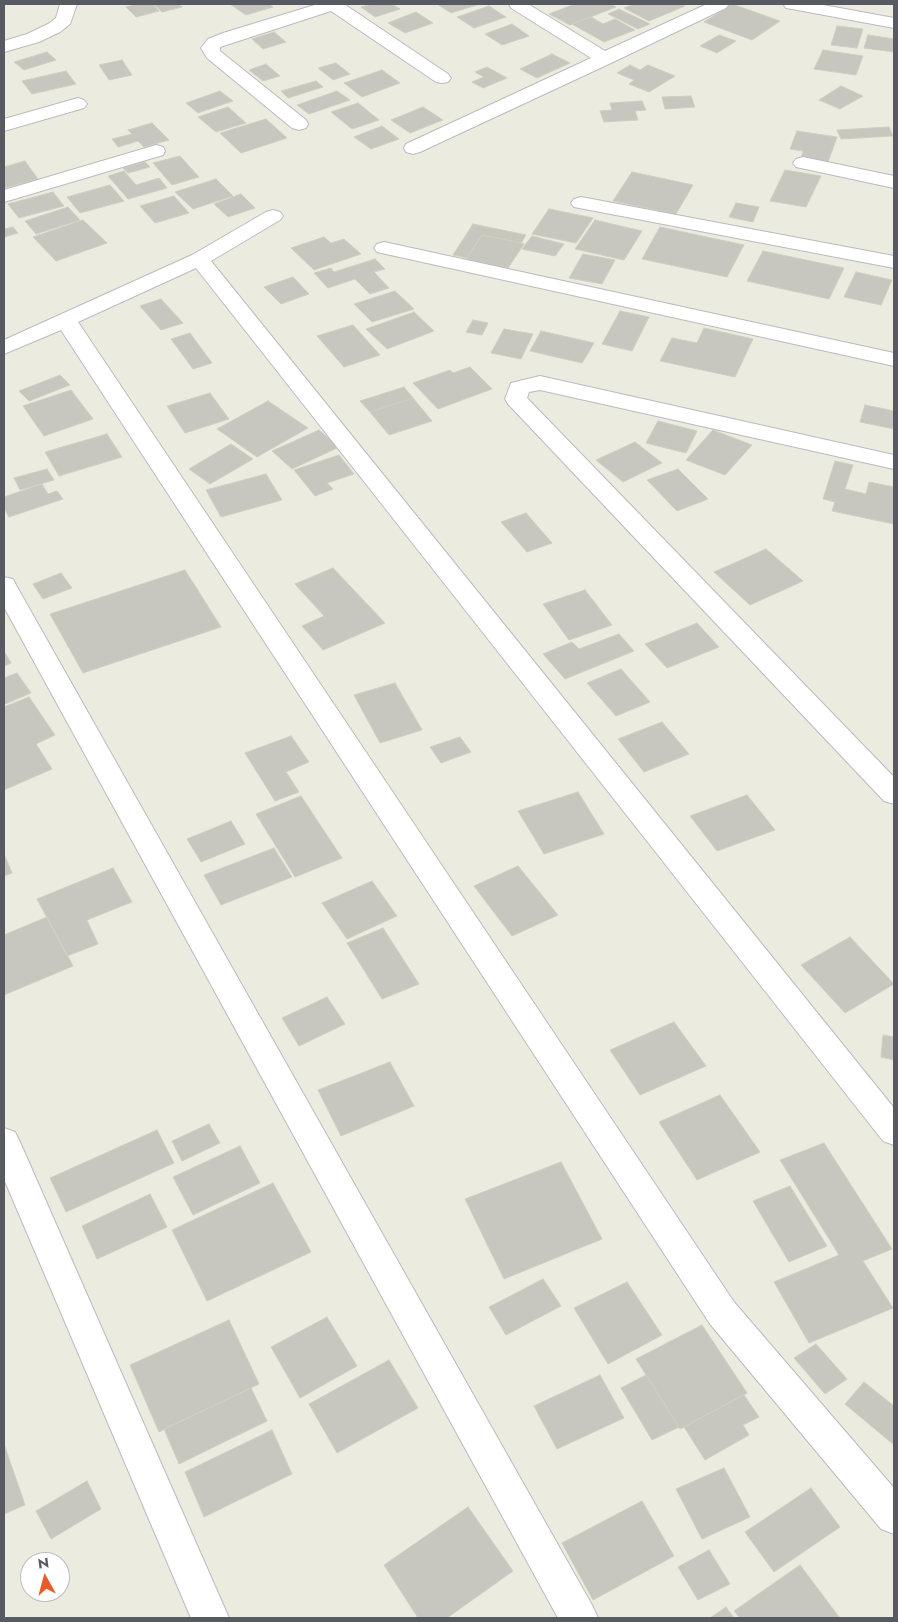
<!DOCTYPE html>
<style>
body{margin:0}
#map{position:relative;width:898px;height:1622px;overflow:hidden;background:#ecebdf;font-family:Jost,sans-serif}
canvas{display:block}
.frame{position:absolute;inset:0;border:5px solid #585a61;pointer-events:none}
.north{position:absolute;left:20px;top:1552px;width:50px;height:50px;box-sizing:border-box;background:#fff;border:1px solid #bcbdc0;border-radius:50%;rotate:353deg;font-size:14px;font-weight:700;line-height:20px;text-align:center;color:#585a61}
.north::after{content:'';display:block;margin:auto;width:18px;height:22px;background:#e85c29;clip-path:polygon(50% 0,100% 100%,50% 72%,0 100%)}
</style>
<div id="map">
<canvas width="898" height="1622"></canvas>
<div class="frame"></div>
<div class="north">N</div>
</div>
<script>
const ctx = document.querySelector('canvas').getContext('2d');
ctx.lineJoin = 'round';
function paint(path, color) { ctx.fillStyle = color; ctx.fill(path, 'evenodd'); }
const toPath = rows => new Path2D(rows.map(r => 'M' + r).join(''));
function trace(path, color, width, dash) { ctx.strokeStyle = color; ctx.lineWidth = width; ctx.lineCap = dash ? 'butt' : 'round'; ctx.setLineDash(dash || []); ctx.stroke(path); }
const building = toPath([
 [138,4,152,4,159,11,136,17,126,7,138,4],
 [153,4,178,4,182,7,162,12,153,4],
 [230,4,268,4,273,7,246,15,230,4],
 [373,4,392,4,400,9,375,17,361,7,373,4],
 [437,4,480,4,451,13,437,4],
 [575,4,611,4,616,7,570,25,549,14,575,4],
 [634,4,680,4,685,6,649,21,624,8,634,4],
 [732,4,780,21,752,40,704,22,732,4],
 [489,6,506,17,474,28,457,17,489,6],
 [619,9,650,24,638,29,608,14,619,9],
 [416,12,433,23,405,33,388,23,416,12],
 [591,17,603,24,615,19,635,30,604,42,572,24,591,17],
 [512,24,529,36,502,45,485,34,512,24],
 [837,26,863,29,857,48,831,45,837,26],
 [274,32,286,42,263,49,252,39,274,32],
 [719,35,736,41,717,53,700,46,719,35],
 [868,35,894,39,894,52,864,48,868,35],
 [823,50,863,56,856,75,814,69,823,50],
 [47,52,56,60,24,70,14,62,47,52],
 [552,54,570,63,537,78,520,69,552,54],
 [122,60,132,75,109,80,99,65,122,60],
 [336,63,350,74,333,80,318,68,336,63],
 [266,64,280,76,263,81,249,70,266,64],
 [630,65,640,70,648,65,675,76,649,92,629,84,634,80,617,73,630,65],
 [487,67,507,78,483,88,472,82,484,77,475,72,487,67],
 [382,70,400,83,362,97,344,83,382,70],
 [66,71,76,84,32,94,22,81,66,71],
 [316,81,323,87,288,98,281,91,316,81],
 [841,86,863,96,840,109,819,100,841,86],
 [220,91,233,101,198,113,186,103,220,91],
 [337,91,350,100,309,114,297,105,337,91],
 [691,96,695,107,665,109,662,97,691,96],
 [642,101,646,110,635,111,638,120,604,122,600,111,612,110,610,103,642,101],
 [358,103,379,120,352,129,331,112,358,103],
 [228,107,246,123,216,132,198,117,228,107],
 [423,107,443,120,410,133,391,120,423,107],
 [266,119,287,138,241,153,220,133,266,119],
 [152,123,169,140,144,147,138,141,118,147,112,139,132,134,128,130,152,123],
 [382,126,399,139,371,149,354,137,382,126],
 [889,127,893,136,841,139,837,130,889,127],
 [797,131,837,137,828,162,801,158,803,151,790,149,797,131],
 [180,156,199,177,172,185,153,163,180,156],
 [25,161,38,179,4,188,4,167,25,161],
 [145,162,150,167,128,173,123,168,145,162],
 [785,170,821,176,806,207,770,201,785,170],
 [124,171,136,185,159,178,167,188,128,199,108,176,124,171],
 [632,172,693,185,676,214,613,201,632,172],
 [216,179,233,196,193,209,175,192,216,179],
 [110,185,124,201,80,213,67,197,110,185],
 [53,192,64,206,19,218,8,204,53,192],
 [241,194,255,208,228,217,214,204,241,194],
 [174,196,189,213,155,223,140,206,174,196],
 [736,203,759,207,753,222,729,217,736,203],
 [68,207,80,220,36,234,25,221,68,207],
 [549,209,593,218,576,243,532,234,549,209],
 [83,220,107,243,56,261,33,237,83,220],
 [595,220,642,231,624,260,575,249,595,220],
 [473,224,526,235,521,243,482,235,467,258,453,255,473,224],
 [13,227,18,233,4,237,4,229,13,227],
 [660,227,744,245,727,277,642,259,660,227],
 [482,235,521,243,524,244,508,268,466,259,482,235],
 [532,236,564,244,555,256,522,249,532,236],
 [324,237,331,243,344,239,361,254,314,270,291,248,324,237],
 [763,251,844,268,829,299,747,281,763,251],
 [583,254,615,260,602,284,569,278,583,254],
 [375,259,385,269,374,272,389,288,370,294,355,279,328,288,314,273,331,268,334,272,375,259],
 [856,272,892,280,881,305,844,297,856,272],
 [293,277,309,294,281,304,264,287,293,277],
 [395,291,414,309,372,322,354,304,395,291],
 [161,299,183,323,161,330,140,306,161,299],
 [620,311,649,317,632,351,602,344,620,311],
 [414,312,434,331,387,349,366,329,414,312],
 [473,320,488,323,482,335,466,332,473,320],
 [353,325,380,355,344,367,317,336,353,325],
 [704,328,753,339,735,377,660,361,672,338,697,343,704,328],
 [504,329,533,334,521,359,491,353,504,329],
 [541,331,594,343,582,363,530,351,541,331],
 [190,333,212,363,193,369,171,339,190,333],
 [470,367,492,389,438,409,413,383,450,370,453,373,470,367],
 [60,375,70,385,29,401,19,391,60,375],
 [404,387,413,398,370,412,360,401,404,387],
 [71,390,93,419,44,436,23,406,71,390],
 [210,393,229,419,185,433,167,406,210,393],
 [413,398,432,421,389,435,370,412,413,398],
 [268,401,308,428,257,457,217,429,268,401],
 [865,405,894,411,894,429,860,422,865,405],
 [658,421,697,431,686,453,646,443,658,421],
 [319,430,339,447,292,469,272,451,319,430],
 [713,430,752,445,725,475,686,460,713,430],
 [107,434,122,457,59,476,45,452,107,434],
 [635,442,662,463,623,482,596,460,635,442],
 [231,444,253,459,210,484,189,469,231,444],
 [339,455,354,474,327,483,333,489,315,496,294,470,339,455],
 [835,461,853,465,845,489,866,494,869,482,894,487,894,524,832,511,835,502,823,499,835,461],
 [47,469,54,480,20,490,14,478,47,469],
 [678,469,708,499,677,511,647,480,678,469],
 [266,474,282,500,221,517,206,490,266,474],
 [42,484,48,494,57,491,63,499,9,517,4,508,4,497,42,484],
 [526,513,552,543,527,552,501,522,526,513],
 [766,549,803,581,750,605,714,572,766,549],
 [333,568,385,623,323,650,302,626,324,616,295,584,333,568],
 [185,570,221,627,83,673,50,614,185,570],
 [61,573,72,588,43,599,33,584,61,573],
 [585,590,612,625,569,640,543,604,585,590],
 [697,623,719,647,667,668,645,644,697,623],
 [619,634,634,651,565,679,543,654,572,642,579,649,619,634],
 [4,651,11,663,4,666,4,651],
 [621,669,650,702,616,716,587,683,621,669],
 [17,673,31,693,5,704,4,701,4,678,17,673],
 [395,683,422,730,380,743,354,695,395,683],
 [29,697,55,735,36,744,52,769,4,790,4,707,29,697],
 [662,722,689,754,644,772,618,739,662,722],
 [291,736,309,762,286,772,299,792,275,801,245,753,291,736],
 [460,737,471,752,441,763,430,747,460,737],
 [578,792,604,834,544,854,518,811,578,792],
 [747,795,775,830,717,851,690,816,747,795],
 [301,796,342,858,295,877,256,814,301,796],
 [231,821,245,844,201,862,187,839,231,821],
 [274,848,292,877,221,905,204,875,274,848],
 [4,854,12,873,4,876,4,854],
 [518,866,558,915,512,936,474,886,518,866],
 [113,868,132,902,87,920,98,944,67,956,37,899,113,868],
 [372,881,397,916,347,939,322,903,372,881],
 [47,917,73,966,4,995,4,935,47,917],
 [383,928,419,984,382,999,347,943,383,928],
 [850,937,894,984,845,1013,801,965,850,937],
 [327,997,345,1024,299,1046,282,1018,327,997],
 [674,1022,706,1066,640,1095,610,1050,674,1022],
 [883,1035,894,1037,894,1060,881,1057,883,1035],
 [390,1062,414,1106,341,1136,318,1090,390,1062],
 [720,1095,760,1152,697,1180,659,1122,720,1095],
 [209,1124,220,1143,182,1161,172,1141,209,1124],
 [157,1130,174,1163,66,1212,50,1178,157,1130],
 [824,1143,892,1249,863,1261,893,1308,809,1343,774,1282,839,1255,780,1160,824,1143],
 [240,1146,260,1183,193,1215,173,1177,240,1146],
 [561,1162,602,1239,504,1279,465,1199,561,1162],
 [273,1183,311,1252,207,1301,172,1230,273,1183],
 [790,1186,827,1246,789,1262,753,1201,790,1186],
 [150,1194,167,1227,97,1259,82,1226,150,1194],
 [543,1279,561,1306,506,1335,489,1307,543,1279],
 [627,1282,662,1335,608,1364,574,1308,627,1282],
 [327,1317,357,1366,300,1398,271,1347,327,1317],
 [229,1320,259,1384,159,1432,130,1365,229,1320],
 [702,1325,747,1393,680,1429,636,1359,702,1325],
 [816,1344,847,1379,825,1394,794,1358,816,1344],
 [389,1360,418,1408,337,1453,309,1404,389,1360],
 [600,1375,624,1418,557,1449,534,1406,600,1375],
 [646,1375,679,1427,652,1440,621,1388,646,1375],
 [864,1382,894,1406,894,1445,845,1404,864,1382],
 [251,1388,267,1421,179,1464,164,1429,251,1388],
 [744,1395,759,1417,743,1425,749,1435,705,1460,684,1427,744,1395],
 [272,1430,292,1474,204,1517,185,1472,272,1430],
 [4,1444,25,1505,4,1514,4,1444],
 [724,1468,750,1517,702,1539,676,1489,724,1468],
 [87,1481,101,1509,51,1539,36,1511,87,1481],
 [811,1488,840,1527,774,1572,745,1532,811,1488],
 [642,1501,674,1556,593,1600,562,1543,642,1501],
 [468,1507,513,1571,447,1618,418,1618,384,1565,468,1507],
 [709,1550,730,1584,698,1600,678,1567,709,1550],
 [800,1565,839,1617,843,1618,740,1618,734,1611,800,1565],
 [726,1607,734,1618,710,1618,726,1607]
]);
paint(building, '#c8c7bf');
trace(building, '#d0cebe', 1);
const minor = toPath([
 [60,4,77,4,70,24,60,32,39,42,4,52,4,41,27,34,48,24,56,18,60,4],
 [318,4,344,4,448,74,451,78,448,82,442,83,436,82,331,11,220,47,220,51,306,120,308,124,306,128,299,130,292,128,207,58,201,48,208,39,223,33,318,4],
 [509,4,528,4,605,51,707,4,729,4,726,8,611,63,420,152,413,154,406,152,404,148,406,144,591,58,511,8,509,4],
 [783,4,818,4,894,18,894,28,792,9,786,8,783,4],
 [78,98,84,100,87,104,84,108,4,131,4,119,78,98],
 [156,145,163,147,165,151,163,155,4,202,4,190,156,145],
 [803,157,894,176,894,188,796,167,793,163,796,159,803,157],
 [581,197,894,256,894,268,574,207,571,203,574,199,581,197],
 [273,210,280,212,283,216,280,220,211,261,894,1108,894,1145,883,1141,196,268,78,322,734,1302,894,1488,894,1534,881,1529,710,1324,61,330,4,354,4,340,192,255,266,212,273,210],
 [384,242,894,353,894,366,377,252,374,248,377,244,384,242],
 [540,376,894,455,894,469,540,390,529,392,527,398,894,777,894,804,884,801,508,404,505,399,511,383,540,376],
 [4,577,13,579,16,585,592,1605,598,1618,558,1618,4,607,4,577],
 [4,1128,15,1132,20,1142,229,1618,191,1618,4,1179,4,1128]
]);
trace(minor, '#babbc1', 2);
paint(minor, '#fff');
</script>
